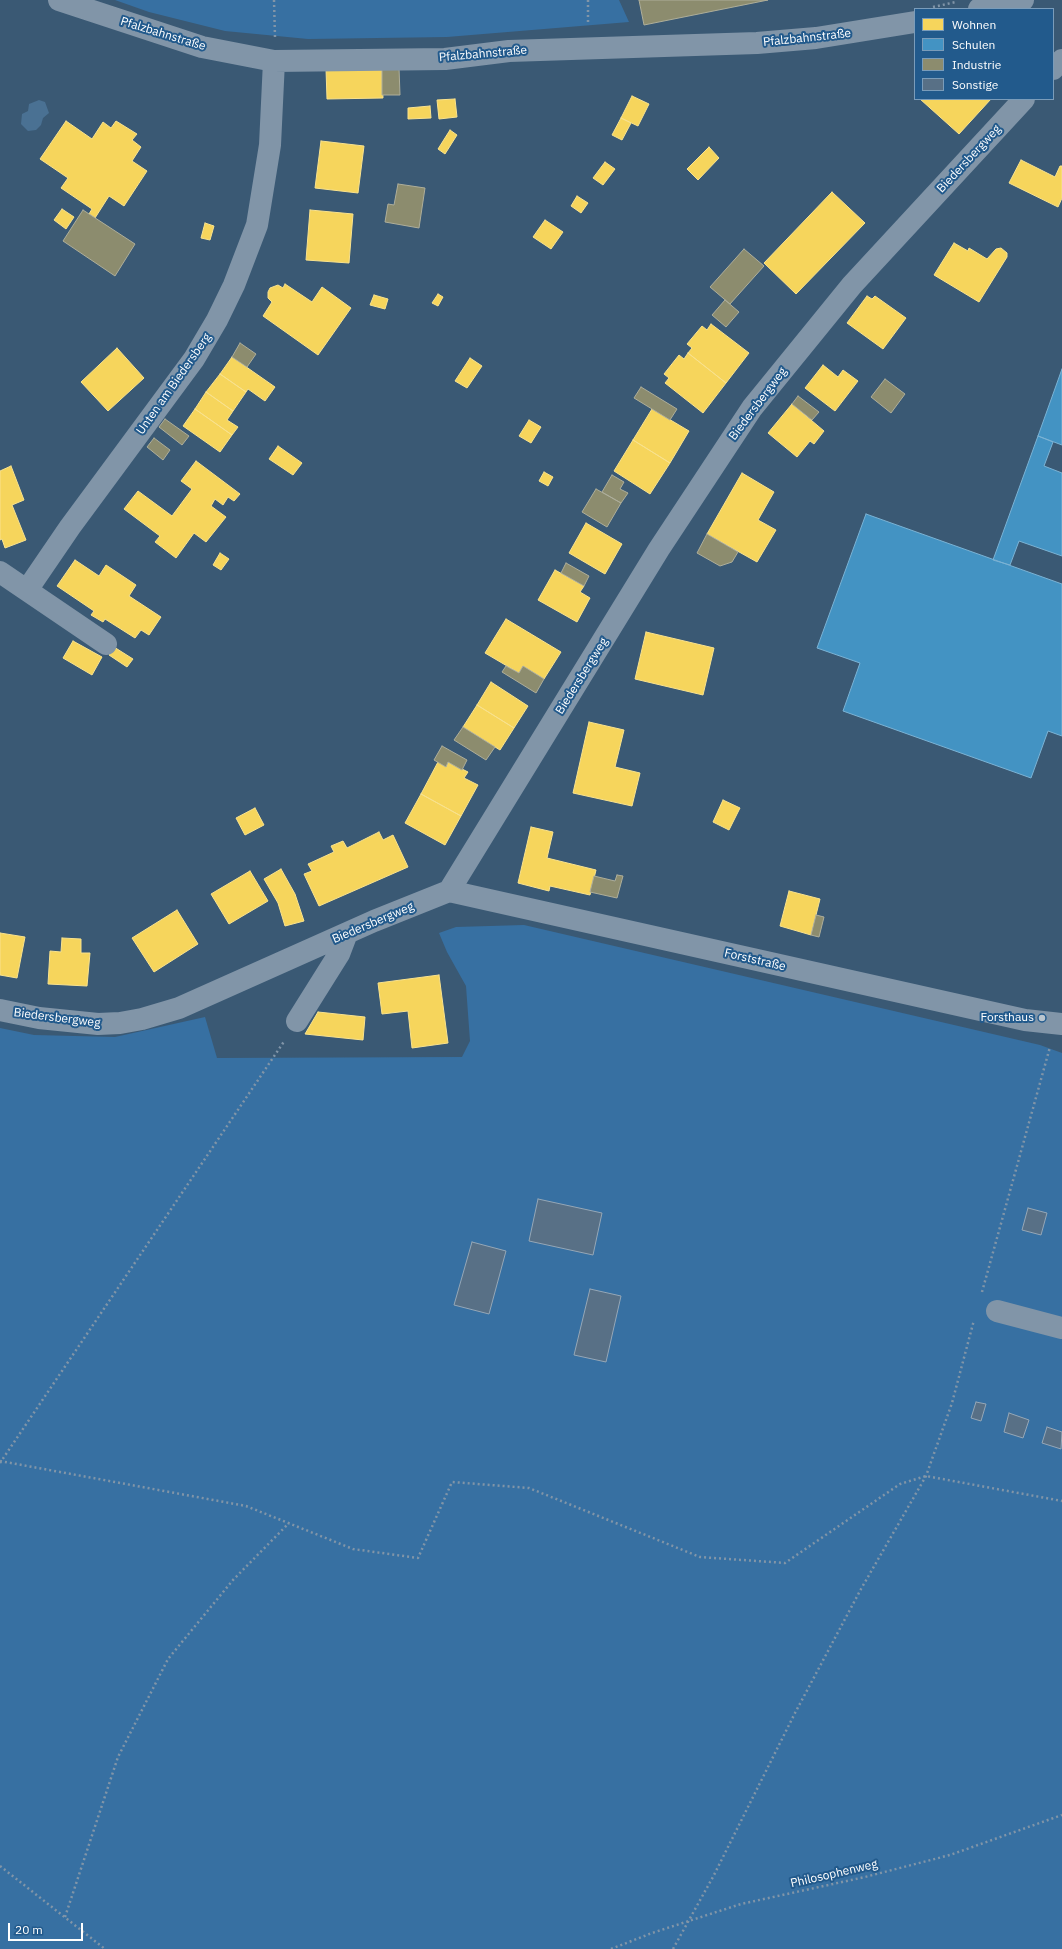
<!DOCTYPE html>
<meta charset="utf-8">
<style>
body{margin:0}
#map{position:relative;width:1062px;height:1949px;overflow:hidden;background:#3a5974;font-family:"IBM Plex Sans",sans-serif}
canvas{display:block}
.legend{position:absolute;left:914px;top:8px;width:140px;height:92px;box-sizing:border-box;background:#225a8c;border:1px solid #7a9cba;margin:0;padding:5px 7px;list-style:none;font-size:12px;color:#fff}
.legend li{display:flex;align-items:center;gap:8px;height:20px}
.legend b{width:20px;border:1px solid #7a9cba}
.scale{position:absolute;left:8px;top:1923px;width:75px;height:18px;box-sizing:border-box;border:2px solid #fff;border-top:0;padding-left:5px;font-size:12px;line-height:14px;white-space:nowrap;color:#fff;-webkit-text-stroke:3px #225a8c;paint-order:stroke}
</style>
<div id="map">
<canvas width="1062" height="1949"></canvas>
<ul class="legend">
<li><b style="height:11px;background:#f6d55c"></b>Wohnen</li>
<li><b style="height:11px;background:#4393c3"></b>Schulen</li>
<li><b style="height:11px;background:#8c8c6e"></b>Industrie</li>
<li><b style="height:11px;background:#587086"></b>Sonstige</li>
</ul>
<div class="scale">20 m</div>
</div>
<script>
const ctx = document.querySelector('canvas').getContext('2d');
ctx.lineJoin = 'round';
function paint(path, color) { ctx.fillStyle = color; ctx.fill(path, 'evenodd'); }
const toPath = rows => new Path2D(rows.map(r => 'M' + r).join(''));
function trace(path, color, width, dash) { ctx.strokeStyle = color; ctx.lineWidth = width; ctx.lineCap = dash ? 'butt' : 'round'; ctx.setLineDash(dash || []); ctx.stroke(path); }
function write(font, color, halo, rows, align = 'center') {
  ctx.font = font + ' "IBM Plex Sans",sans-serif'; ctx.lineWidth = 4; ctx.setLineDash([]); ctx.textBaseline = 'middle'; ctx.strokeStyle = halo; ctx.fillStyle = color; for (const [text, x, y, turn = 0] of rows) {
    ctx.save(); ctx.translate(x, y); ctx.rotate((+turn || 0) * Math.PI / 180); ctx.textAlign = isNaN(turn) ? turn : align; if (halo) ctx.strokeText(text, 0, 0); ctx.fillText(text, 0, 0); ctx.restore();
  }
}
paint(toPath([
 [115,0,619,0,629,22,447,37,308,39,225,31,149,12],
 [524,925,1040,1045,1062,1053,1062,1949,0,1949,0,1028,34,1035,115,1037,205,1017,217,1058,462,1057,470,1041,466,986,447,952,439,933,456,927]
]), '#3770a2');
paint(toPath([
 [39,100,45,102,49,113,43,118,41,125,36,130,28,131,21,124,22,114,28,111,29,104]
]), '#4a7193');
const homes = toPath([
 [382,68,383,98,327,99,326,69,382,68],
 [632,96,649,104,638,126,621,118,632,96],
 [455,99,457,117,439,119,437,100,455,99],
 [920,99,991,99,959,134,920,99],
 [430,106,431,118,408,119,408,108,430,106],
 [621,118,631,123,622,140,612,135,621,118],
 [66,121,92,139,103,122,111,128,116,121,137,134,132,140,141,147,132,161,147,171,124,206,109,196,95,218,89,214,92,209,61,188,68,178,40,159,66,121],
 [450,130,457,135,445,154,438,149,450,130],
 [321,141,364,146,358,193,315,188,321,141],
 [709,147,719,158,698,180,687,169,709,147],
 [1021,160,1055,177,1060,166,1062,166,1062,198,1058,207,1009,183,1021,160],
 [605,162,615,169,603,185,593,178,605,162],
 [832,192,865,223,796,294,764,263,832,192],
 [577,196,588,203,581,213,571,206,577,196],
 [62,209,74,217,66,229,54,220,62,209],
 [310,210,353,214,349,263,306,260,310,210],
 [545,220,563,232,551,249,533,237,545,220],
 [205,223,214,226,210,240,201,238,205,223],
 [954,243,968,251,969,248,987,259,996,249,1001,248,1007,253,1007,257,979,302,934,275,954,243],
 [285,284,312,302,322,287,351,308,318,355,263,316,272,302,268,298,268,292,270,288,278,285,283,288,285,284],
 [438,294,443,297,438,306,432,303,438,294],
 [374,295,388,299,385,309,370,305,374,295],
 [867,296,872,299,875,296,906,318,883,349,847,323,867,296],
 [711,324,749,353,726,383,688,353,692,348,687,344,702,326,707,330,711,324],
 [117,348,144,378,108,411,81,382,117,348],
 [688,353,726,383,703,413,665,383,669,378,664,374,679,355,684,359,688,353],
 [232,357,275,387,265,401,248,389,246,392,220,374,232,357],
 [470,358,482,366,467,388,455,381,470,358],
 [823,365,838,377,843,370,858,381,835,411,805,388,823,365],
 [220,374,246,392,233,411,206,392,220,374],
 [206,392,233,411,227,420,238,427,232,435,195,409,206,392],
 [792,404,824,431,814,444,810,441,797,457,768,433,792,404],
 [195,409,232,435,220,452,183,426,195,409],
 [652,409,689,431,670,463,633,440,652,409],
 [529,420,541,427,531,443,519,436,529,420],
 [633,440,670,463,650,494,614,471,633,440],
 [278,446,302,463,293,475,269,459,278,446],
 [196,461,240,494,234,501,228,497,223,505,215,499,211,506,226,517,206,542,194,533,176,558,155,542,160,536,124,509,138,491,172,516,192,489,181,481,196,461],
 [11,466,24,500,12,505,26,540,5,548,2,539,0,540,0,471,11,466],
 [544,472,553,477,548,486,539,481,544,472],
 [742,473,774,492,758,520,776,530,757,562,707,534,742,473],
 [586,523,622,544,605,574,569,553,586,523],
 [220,553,229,559,221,570,213,565,220,553],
 [75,560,99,576,106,565,136,585,129,596,161,617,149,635,141,630,135,638,105,619,103,622,91,615,94,611,57,586,75,560],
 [555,570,584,586,580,592,590,598,577,622,538,600,555,570],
 [506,619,561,652,544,679,523,666,519,673,485,653,506,619],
 [646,632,714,648,703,695,635,679,646,632],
 [73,641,102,657,92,675,63,658,73,641],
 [114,647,133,659,127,667,109,655,114,647],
 [491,682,528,706,514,728,477,705,491,682],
 [477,705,514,728,500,750,463,727,477,705],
 [589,722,624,730,615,767,640,773,632,806,573,793,589,722],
 [438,762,446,767,448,762,468,772,464,778,478,785,461,816,421,794,438,762],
 [421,794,461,816,445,845,405,823,421,794],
 [723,800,740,808,729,830,713,822,723,800],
 [255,808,264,825,245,835,236,818,255,808],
 [531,827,553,832,547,858,596,870,590,895,550,886,549,891,518,883,531,827],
 [379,832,383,840,393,835,408,867,319,906,304,874,312,871,308,864,334,852,331,846,343,841,347,848,379,832],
 [281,869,295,894,304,921,285,926,278,903,264,879,281,869],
 [250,871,268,901,229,924,211,894,250,871],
 [789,891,820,899,811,935,780,926,789,891],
 [177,910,198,944,154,972,132,938,177,910],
 [0,933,25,937,17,978,0,975,0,933],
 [62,938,81,939,81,953,90,953,87,986,48,984,50,951,61,952,62,938],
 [439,975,448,1043,412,1048,408,1011,382,1014,378,983,439,975],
 [318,1012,365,1017,363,1040,305,1034,318,1012]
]);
paint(homes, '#f6d55c');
trace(homes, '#f9e28d', 1);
const schools = toPath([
 [1062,369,1062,445,1038,436,1062,369],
 [1038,436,1053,442,1044,466,1062,473,1062,556,1019,541,1010,565,993,560,1038,436],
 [866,514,1062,584,1062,736,1048,731,1031,778,843,711,860,663,817,648,866,514]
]);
paint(schools, '#4393c3');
trace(schools, '#7bb3d5', 1);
const industry = toPath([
 [639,0,768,0,644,25,639,0],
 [382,68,399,68,400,95,382,95,382,68],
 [398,184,425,188,419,228,385,222,388,204,394,205,398,184],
 [83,210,135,244,115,276,63,241,83,210],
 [744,249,764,266,730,304,710,287,744,249],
 [725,300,739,312,726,327,712,315,725,300],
 [240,343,256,354,247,367,232,357,240,343],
 [885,379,905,394,891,413,871,397,885,379],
 [641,387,677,409,670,420,634,398,641,387],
 [798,396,819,412,812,420,792,404,798,396],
 [165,419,189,436,182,445,159,427,165,419],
 [154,438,170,450,163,460,147,447,154,438],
 [612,475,624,482,620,489,628,493,621,503,602,492,612,475],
 [596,489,621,503,607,527,582,512,596,489],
 [707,534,738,552,732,562,720,566,697,553,707,534],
 [566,563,589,576,584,586,561,573,566,563],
 [506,666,519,673,523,666,544,679,536,693,502,672,506,666],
 [463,727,495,747,486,760,454,740,463,727],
 [442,746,467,760,462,770,448,762,446,767,434,760,442,746],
 [617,875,623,876,617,898,590,892,594,876,615,881,617,875],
 [816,915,824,917,819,937,811,935,816,915]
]);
paint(industry, '#8c8c6e');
trace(industry, '#aeae9a', 1);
const building = toPath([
 [538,1199,602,1213,593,1255,529,1241,538,1199],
 [1028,1208,1047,1213,1041,1235,1022,1230,1028,1208],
 [472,1242,506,1251,489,1314,454,1305,472,1242],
 [590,1289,621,1296,606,1362,574,1355,590,1289],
 [976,1402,986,1404,981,1421,971,1418,976,1402],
 [1009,1413,1029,1420,1023,1438,1004,1432,1009,1413],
 [1047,1427,1062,1432,1061,1449,1042,1443,1047,1427]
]);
paint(building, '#587086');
trace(building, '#95a7b7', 1);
trace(toPath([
 [274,0,275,37],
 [588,0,588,25],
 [933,7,956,2],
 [982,1292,1050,1047],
 [0,1461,246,1506,353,1549,418,1558,452,1482,529,1488,700,1557,785,1563,900,1484,926,1476,1062,1501],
 [0,1463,285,1040],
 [0,1866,105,1949],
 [65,1917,118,1757,168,1659,233,1580,289,1523],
 [611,1949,652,1933,741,1904,865,1877,950,1855,1062,1815],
 [673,1949,714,1875,795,1713,861,1589,926,1476,952,1403,974,1320]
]), '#8195a8', 2.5, [2, 3]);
trace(toPath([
 [59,0,202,47,274,61,445,59,509,51,757,43,816,38,915,22],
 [979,9,1023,0],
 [1053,69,1062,60],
 [0,572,106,644],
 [27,590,70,527,194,359,217,320,234,285,257,225,270,145,274,61],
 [449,891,1025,1020,1062,1024],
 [0,1010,39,1018,98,1024,120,1023,142,1019,179,1008,374,921,449,891,659,549,752,408,852,285,1024,99],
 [297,1021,339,954,347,933],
 [997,1311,1062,1328]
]), '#8195a8', 22);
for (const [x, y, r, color] of [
 [1042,1018,4,"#bac5ce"]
]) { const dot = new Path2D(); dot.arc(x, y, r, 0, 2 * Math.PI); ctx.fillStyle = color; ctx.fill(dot); trace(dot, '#225a8c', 1.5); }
write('12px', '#fff', '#225a8c', [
 ["Pfalzbahnstraße",163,34,17],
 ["Pfalzbahnstraße",807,38,-6],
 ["Pfalzbahnstraße",483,54,-5],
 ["Biedersbergweg",969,159,-47],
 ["Unten am Biedersberg",174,384,-55],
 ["Biedersbergweg",758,404,-53],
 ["Biedersbergweg",582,676,-58],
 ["Biedersbergweg",373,923,-23],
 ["Forststraße",755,960,13],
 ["Biedersbergweg",57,1018,7],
 ["Philosophenweg",834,1874,-13]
]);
write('12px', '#fff', '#225a8c', [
 ["Forsthaus",1034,1018]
], 'right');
</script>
